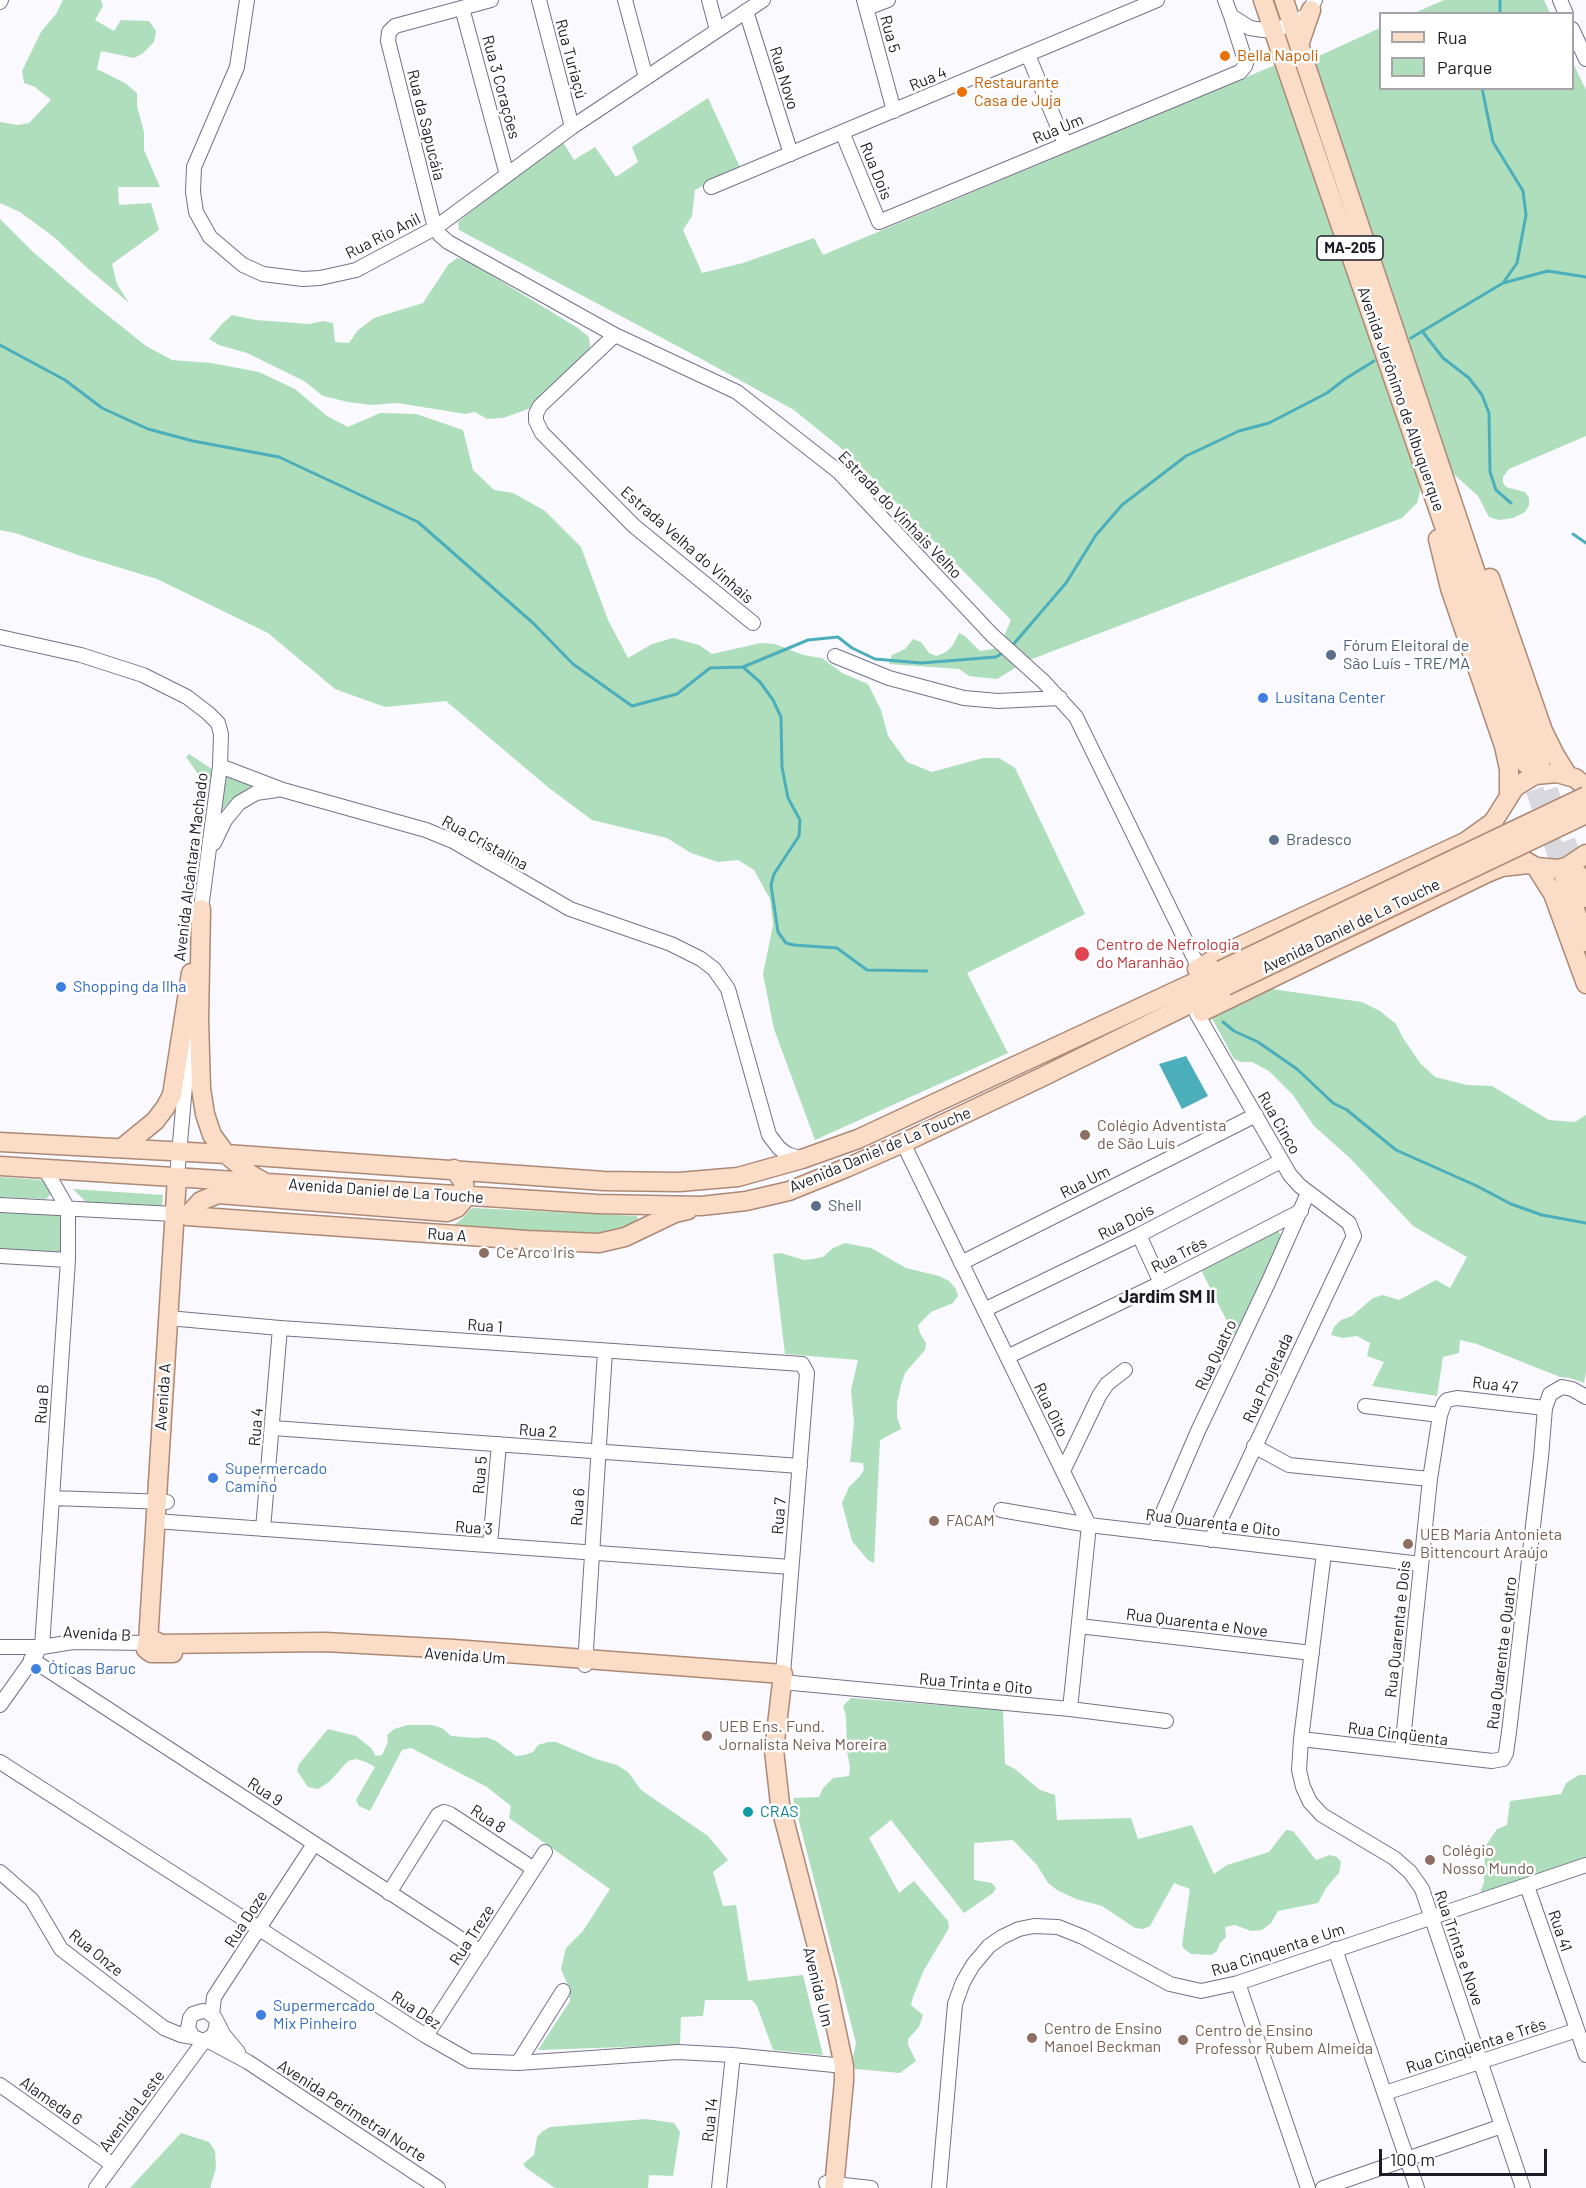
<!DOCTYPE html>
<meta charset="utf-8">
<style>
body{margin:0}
#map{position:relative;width:1586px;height:2188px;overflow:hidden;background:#faf9ff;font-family:Barlow,sans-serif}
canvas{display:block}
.legend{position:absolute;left:1379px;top:12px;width:195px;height:78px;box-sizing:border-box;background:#fff;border:2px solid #a5a4a8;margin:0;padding:8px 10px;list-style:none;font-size:18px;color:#1d1b25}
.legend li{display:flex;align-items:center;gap:12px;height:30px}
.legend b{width:30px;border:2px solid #a5a4a8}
.scale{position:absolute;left:1379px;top:2149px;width:168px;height:27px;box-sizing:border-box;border:3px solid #1d1b25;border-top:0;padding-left:8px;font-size:18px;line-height:21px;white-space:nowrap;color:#1d1b25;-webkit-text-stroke:4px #fff;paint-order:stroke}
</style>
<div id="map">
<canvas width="1586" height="2188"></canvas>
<ul class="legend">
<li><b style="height:8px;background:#fbdcc7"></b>Rua</li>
<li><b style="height:16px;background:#afdebc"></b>Parque</li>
</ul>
<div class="scale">100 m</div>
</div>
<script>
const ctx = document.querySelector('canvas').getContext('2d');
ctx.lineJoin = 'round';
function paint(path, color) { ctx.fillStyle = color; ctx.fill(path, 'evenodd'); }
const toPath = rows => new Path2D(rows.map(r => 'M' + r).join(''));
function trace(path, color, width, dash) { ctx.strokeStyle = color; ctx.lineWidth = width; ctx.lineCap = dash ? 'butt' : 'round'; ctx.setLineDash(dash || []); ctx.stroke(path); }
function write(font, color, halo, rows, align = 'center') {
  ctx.font = font + ' Barlow,sans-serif'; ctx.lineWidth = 5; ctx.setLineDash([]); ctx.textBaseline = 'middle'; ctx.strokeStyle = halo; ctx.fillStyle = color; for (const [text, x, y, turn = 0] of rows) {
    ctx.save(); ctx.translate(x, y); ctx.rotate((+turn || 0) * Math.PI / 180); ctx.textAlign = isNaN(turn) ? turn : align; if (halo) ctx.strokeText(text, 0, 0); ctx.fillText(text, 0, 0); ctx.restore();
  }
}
paint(toPath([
 [63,0,101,0,103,6,95,20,114,31,121,20,149,21,156,31,154,42,142,54,134,58,101,51,97,69,125,83,137,93,137,106,144,132,144,150,160,187,118,187,119,205,151,203,159,230,112,264,117,284,129,303,85,266,54,237,20,212,0,203,0,122,18,125,29,123,51,100,35,87,24,83,22,71,41,32,56,14],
 [1444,0,1544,0,1550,13,1414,13],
 [1380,28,1380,88,1572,88,1573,63,1586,90,1586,436,1509,469,1503,477,1503,483,1506,487,1525,492,1529,498,1529,505,1525,512,1513,518,1499,520,1489,517,1478,496,1447,468,1310,60],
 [1275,65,1418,478,1420,491,1417,503,1402,518,1032,659,1023,659,1015,668,997,679,969,676,959,669,889,664,892,655,905,649,913,639,921,642,929,653,936,656,946,652,953,645,959,633,965,636,980,651,999,648,1011,620,853,458,794,410,696,356,459,230,458,222,561,139,574,160,595,147,616,177,638,162,632,147,708,98,740,167,695,190,692,216,683,230,702,273,743,263,814,238,823,255],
 [0,219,32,251,91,302,146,346,172,360,211,363,259,372,295,389,327,416,348,427,380,413,416,414,463,430,473,470,494,490,513,493,545,511,581,547,608,620,628,658,652,644,673,638,699,645,712,654,761,643,775,644,803,655,822,658,842,673,868,684,881,710,888,736,907,762,932,772,983,758,999,758,1015,768,1085,914,967,973,1008,1053,815,1140,774,1029,763,974,773,925,770,899,754,870,738,860,718,862,691,853,667,838,592,820,549,788,446,701,385,707,335,689,268,633,157,579,81,556,15,533,0,530],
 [457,258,466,260,578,328,589,337,590,347,582,358,544,393,534,407,503,418,487,419,475,412,466,414,397,403,371,405,348,402,323,396,304,381,247,353,219,345,209,339,222,324,232,315,256,320,309,324,323,321,333,323,335,342,349,343,358,330,374,318,423,303,448,265],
 [189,754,212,769,207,796,196,771,186,757],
 [226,775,251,784,251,786,233,799,221,811],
 [1272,989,1362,1002,1380,1011,1396,1024,1403,1038,1420,1063,1435,1077,1467,1085,1492,1086,1549,1120,1575,1122,1586,1115,1586,1371,1584,1383,1570,1378,1560,1377,1477,1344,1460,1340,1459,1353,1443,1357,1437,1396,1372,1386,1384,1362,1367,1356,1370,1343,1357,1336,1343,1338,1331,1335,1334,1327,1341,1320,1352,1316,1373,1298,1383,1295,1399,1300,1436,1280,1450,1288,1467,1257,1413,1226,1351,1159,1314,1126,1293,1095,1269,1071,1252,1062,1241,1062,1234,1059,1212,1018],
 [0,1177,42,1180,48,1184,52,1193,46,1199,0,1197],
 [73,1189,163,1195,162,1209,89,1205],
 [472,1208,637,1216,638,1223,624,1235,441,1229,454,1225,463,1218],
 [0,1212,65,1215,63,1253,0,1250],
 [1276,1229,1282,1236,1280,1242,1235,1337,1201,1270],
 [845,1243,871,1248,906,1268,939,1276,949,1281,956,1289,958,1296,953,1303,931,1312,918,1325,920,1333,926,1343,925,1350,905,1373,901,1385,897,1403,897,1417,901,1429,880,1440,874,1563,868,1560,852,1541,842,1503,849,1487,860,1476,864,1470,863,1463,850,1462,854,1423,851,1390,858,1360,785,1354,773,1254,781,1253,804,1260,813,1259,823,1257,833,1248],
 [851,1698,1003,1710,1005,1764,1015,1769,1040,1790,1055,1795,1057,1820,1131,1818,1138,1839,1192,1825,1214,1874,1227,1865,1269,1852,1286,1830,1293,1831,1316,1860,1330,1855,1337,1857,1341,1862,1339,1873,1326,1888,1318,1903,1278,1911,1271,1923,1262,1930,1251,1931,1235,1925,1225,1927,1226,1937,1220,1943,1217,1951,1211,1955,1191,1954,1184,1949,1182,1945,1190,1889,1174,1883,1150,1926,1143,1929,1135,1928,1102,1906,1076,1899,1057,1890,1048,1883,1037,1865,1013,1840,974,1843,974,1880,992,1883,996,1888,993,1893,964,1913,891,1820,869,1838,899,1893,914,1881,948,1921,949,1928,924,1970,913,1997,911,2005,923,2015,919,2027,908,2039,908,2045,916,2061,900,2073,855,2069,853,2057,856,2043,793,1798,819,1797,823,1788,833,1778,849,1776,850,1767,847,1751,846,1716,843,1706],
 [408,1725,432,1725,442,1728,451,1736,476,1738,486,1737,496,1741,516,1756,525,1755,533,1752,538,1745,548,1742,556,1742,596,1759,617,1765,628,1772,641,1790,708,1836,728,1860,713,1872,723,1906,736,1905,748,1981,803,1975,823,2055,773,2050,757,2006,752,2000,705,2000,703,2016,681,2017,680,2045,538,2050,570,2001,569,1988,561,1969,566,1948,583,1931,610,1889,509,1818,511,1806,487,1787,411,1748,402,1750,370,1811,359,1806,356,1800,375,1767,366,1762,356,1759,348,1761,329,1782,318,1789,308,1787,297,1771,299,1764,328,1729,356,1736,371,1748,376,1756,382,1755,388,1742,387,1735,394,1729],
 [1579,1775,1586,1775,1586,1858,1480,1893,1484,1882,1485,1847,1497,1829,1507,1825,1510,1801,1561,1794,1566,1783],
 [646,2119,674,2123,680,2132,673,2176,649,2175,648,2188,555,2188,526,2168,523,2164,534,2155,537,2137,543,2131,550,2127],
 [181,2133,209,2142,215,2151,216,2168,210,2188,130,2188]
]), '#afdebc');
paint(toPath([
 [1186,1056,1208,1096,1182,1109,1159,1064]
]), '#4baeba');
trace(toPath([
 [1500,0,1500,14],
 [1482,88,1493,142,1523,191,1526,215,1517,263,1503,283],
 [1422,331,1443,358,1469,378,1482,395,1489,413,1490,472,1496,490,1511,503],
 [1411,338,1503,283,1548,271,1586,277],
 [0,345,65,380,102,408,148,429,193,441,279,457,418,522,533,623,573,664,632,706,677,694,710,668,743,667,808,640,838,637,852,648,875,659,921,663,996,657,1004,652],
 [1573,534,1586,543],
 [1012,646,1066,583,1096,535,1122,505,1186,456,1239,431,1269,423,1327,393,1345,379,1374,361],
 [744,668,760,682,773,700,781,717,782,767,788,798,800,820,799,836,774,874,771,885,778,932,786,943,794,945,837,948,867,970,927,971],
 [1223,1022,1234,1031,1258,1042,1297,1069,1333,1103,1347,1110,1396,1150,1477,1186,1511,1204,1542,1215,1586,1223]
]), '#4baeba', 3);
trace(toPath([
 [1526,764,1564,877],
 [1540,764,1578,874]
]), '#d9d8de', 18, [18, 9]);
const minor = toPath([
 [247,0,237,67,194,167,193,192,196,212,210,237,243,265,263,274,303,279,320,278,356,270,435,228,572,127,763,0],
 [491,0,395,26,389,32,388,41,435,228,440,235,448,242,615,335,737,392,839,472,992,635,1044,682,1076,717,1199,968],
 [539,0,572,127],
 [625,0,646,78],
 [709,0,717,30],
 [864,0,894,111],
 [1225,0,1231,16,1250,28,1263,30,1274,30,1292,24,1307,15,1315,0],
 [1560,0,1566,14],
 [0,2,1,0],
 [462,8,507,175],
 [867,8,888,0],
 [746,11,791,154],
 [1572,29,1586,59],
 [1028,55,1065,144],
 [842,132,879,222,1240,72,1245,66,1246,63,1231,16],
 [711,187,1157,0],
 [615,335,540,406,536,414,536,421,542,433,634,526,753,623],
 [0,637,81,655,143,675,187,697,208,713,218,723,221,734,220,766,200,916],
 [835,656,889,678,964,698,998,701,1060,698],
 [220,766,283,790,426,830,453,841,570,909,671,944,701,959,714,969,728,989,769,1135,779,1148,787,1154,802,1159],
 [214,843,225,820,239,803,256,793,277,790],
 [1197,1014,1290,1175,1300,1186,1349,1223,1354,1236,1211,1540],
 [903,1143,1089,1525,1070,1709],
 [177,1177,189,1040],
 [0,1205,174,1214],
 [1139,1235,1161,1283],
 [0,1256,68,1260],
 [961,1263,1256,1115],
 [984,1310,1139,1235,1281,1161],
 [168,1318,280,1328,802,1364,807,1373,783,1674],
 [1007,1357,1161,1283,1301,1211],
 [1365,1406,1440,1415],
 [273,1428,800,1466],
 [1254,1446,1289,1465,1430,1479],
 [1063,1471,1099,1396,1107,1384,1125,1370],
 [52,1498,167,1502],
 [1001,1510,1089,1525,1421,1564],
 [155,1521,791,1567],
 [263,1529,280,1328],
 [1154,1533,1198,1431,1268,1283,1308,1193],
 [490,1545,499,1444],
 [1324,1553,1301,1739,1299,1770,1303,1787,1310,1802,1322,1815,1394,1858,1410,1872,1422,1889,1523,2188],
 [1079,1626,1312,1653],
 [0,1647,42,1647,73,1642,147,1643],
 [42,1647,68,1260,68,1209,45,1169],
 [31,1659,481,1952],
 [585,1665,605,1351],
 [782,1682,1070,1709,1166,1721],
 [0,1705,37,1653],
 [1301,1739,1492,1761,1503,1759,1506,1753,1509,1732,1541,1457,1545,1408,1550,1394,1562,1387,1572,1389,1586,1397],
 [1402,1750,1430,1479,1440,1415,1444,1404,1447,1400,1457,1398,1545,1408],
 [0,1762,426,2036,470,2061,518,2063,678,2052,733,2055,844,2066],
 [0,1872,32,1900,61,1949,164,2028,181,2035,193,2037],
 [1527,1886,1586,2055],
 [389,1893,438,1815,444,1812,450,1814,534,1869],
 [1335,1949,1417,2188],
 [1238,1983,1308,2188],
 [212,2015,214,1997,314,1844],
 [217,2023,214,2035,204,2041,193,2037,188,2028,190,2018,193,2014,203,2011,208,2012,215,2018,223,2034,238,2052],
 [426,2036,545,1852],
 [207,2040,248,2062,438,2188],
 [518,2063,563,1991],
 [0,2085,113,2165],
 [1385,2093,1577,2030],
 [826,2183,871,2188],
 [96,2188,204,2041],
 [719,2188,733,2055],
 [939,2188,955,2004,963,1982,973,1965,989,1946,1002,1937,1019,1929,1034,1926,1058,1927,1083,1937,1170,1984,1201,1991,1238,1983,1586,1865],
 [1323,2188,1502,2126]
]);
const major = toPath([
 [1263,0,1526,764],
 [1284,0,1540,764],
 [1299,45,1311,10],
 [1438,539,1450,588,1504,746,1509,769,1509,796],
 [1490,578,1543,731,1555,755,1568,776],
 [1520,858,1536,867,1558,869,1568,866,1586,854],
 [1536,867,1553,894,1586,984],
 [1578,874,1586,898],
 [1564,877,1586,942],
 [201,909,199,1020,201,1088,205,1114,212,1135,226,1154,250,1174,264,1182],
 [1197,969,1223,954,1465,842,1493,822,1515,787,1535,775,1557,773,1575,778,1586,787],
 [1202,1012,1487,873,1502,867,1528,864],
 [0,1142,226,1154,604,1181,679,1182,738,1177,802,1159,858,1139,1221,970],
 [122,1148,155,1121,165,1108,172,1095,191,973],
 [0,1166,597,1204,701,1206,746,1201,789,1191,846,1168,903,1143,1042,1077,1226,986],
 [187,1216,527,1240,599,1243,625,1237,675,1213,688,1210],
 [187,1216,201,1201,218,1194,447,1212,457,1208,466,1197,464,1183,454,1169],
 [148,1642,177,1177],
 [159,1644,325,1642,454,1649,783,1674,774,1750,780,1804,826,1981,844,2066,844,2081,834,2188],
 [158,1651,159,1646,156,1641,151,1640,147,1643,146,1649,151,1653,173,1653]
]);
trace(minor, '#767188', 16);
trace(major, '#ab8976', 21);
trace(minor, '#fff', 14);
trace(major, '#fbdcc7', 18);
const majorBridge = toPath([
 [1221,970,1586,796],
 [1226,986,1586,814]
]);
trace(majorBridge, '#ab8976', 21, []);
trace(majorBridge, '#fbdcc7', 18);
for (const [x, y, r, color] of [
 [1225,56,6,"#e8710a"],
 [962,92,6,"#e8710a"],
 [1331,655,6,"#5c6f8a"],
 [1263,698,6,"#3f7fe0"],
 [1274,840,6,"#5c6f8a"],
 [1082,954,8,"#e0444e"],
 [61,987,6,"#3f7fe0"],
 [1085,1135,6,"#8d6e63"],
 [816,1206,6,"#5c6f8a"],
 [484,1253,6,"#8d6e63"],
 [213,1478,6,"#3f7fe0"],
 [934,1521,6,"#8d6e63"],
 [1408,1544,6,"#8d6e63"],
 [36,1669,6,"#3f7fe0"],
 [707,1736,6,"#8d6e63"],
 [748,1812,6,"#0f9aa8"],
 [1430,1860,6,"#8d6e63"],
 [261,2015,6,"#3f7fe0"],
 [1032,2038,6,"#8d6e63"],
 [1183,2040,6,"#8d6e63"]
]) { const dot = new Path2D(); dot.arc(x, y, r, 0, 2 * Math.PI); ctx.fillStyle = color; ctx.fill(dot); trace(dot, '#fff', 2); }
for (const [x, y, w] of [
 [1350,248,66]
]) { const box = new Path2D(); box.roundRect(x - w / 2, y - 12, w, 24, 4.5); ctx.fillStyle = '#fff'; ctx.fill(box); trace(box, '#1d1b25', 1.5); }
write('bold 15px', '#1d1b25', null, [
 ["MA-205",1350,248]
]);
write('16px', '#1d1b25', '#fff', [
 ["Rua 5",890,34,75],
 ["Rua Turiaçú",571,59,75],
 ["Rua Novo",784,78,73],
 ["Rua 4",928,79,-23],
 ["Rua 3 Corações",501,87,75],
 ["Rua da Sapucáia",426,125,76],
 ["Rua Um",1058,129,-23],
 ["Rua Dois",876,171,68],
 ["Rua Rio Anil",383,236,-27],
 ["Avenida Jerônimo de Albuquerque",1401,399,71],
 ["Estrada do Vinhais Velho",900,515,46],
 ["Estrada Velha do Vinhais",687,545,41],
 ["Rua Cristalina",485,843,29],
 ["Avenida Alcântara Machado",191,867,-83],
 ["Avenida Daniel de La Touche",1351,926,-26],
 ["Rua Cinco",1279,1123,60],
 ["Avenida Daniel de La Touche",880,1150,-23],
 ["Rua Um",1085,1182,-27],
 ["Avenida Daniel de La Touche",386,1191,4],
 ["Rua Dois",1126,1222,-27],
 ["Rua A",447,1235,4],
 ["Rua Três",1179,1255,-27],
 ["Rua 1",485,1326,4],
 ["Rua Quatro",1216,1355,-65],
 ["Rua Projetada",1268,1378,-65],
 ["Rua 47",1495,1385,7],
 ["Avenida A",163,1397,-86],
 ["Rua B",42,1404,-86],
 ["Rua Oito",1051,1410,64],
 ["Rua 4",256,1427,-85],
 ["Rua 2",538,1431,4],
 ["Rua 5",480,1475,-85],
 ["Rua 6",578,1507,-86],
 ["Rua 7",779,1516,-85],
 ["Rua Quarenta e Oito",1213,1523,7],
 ["Rua 3",474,1528,4],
 ["Rua Quarenta e Nove",1197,1623,7],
 ["Rua Quarenta e Dois",1398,1629,-84],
 ["Avenida B",97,1634,3],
 ["Rua Quarenta e Quatro",1502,1653,-83],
 ["Avenida Um",465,1656,4],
 ["Rua Trinta e Oito",976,1684,5],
 ["Rua Cinqüenta",1398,1734,7],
 ["Rua 9",265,1792,33],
 ["Rua 8",488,1819,33],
 ["Rua Doze",246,1919,-57],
 ["Rua 41",1560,1931,71],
 ["Rua Treze",472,1935,-57],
 ["Rua Trinta e Nove",1459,1948,71],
 ["Rua Cinquenta e Um",1278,1950,-18],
 ["Rua Onze",96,1953,39],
 ["Avenida Um",818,1987,76],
 ["Rua Dez",416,2010,33],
 ["Rua Cinqüenta e Três",1476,2046,-18],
 ["Alameda 6",51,2101,35],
 ["Avenida Leste",132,2111,-53],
 ["Avenida Perimetral Norte",352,2111,33],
 ["Rua 14",710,2120,-84]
]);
write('16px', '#c56008', '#fff', [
 ["Bella Napoli",1237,56],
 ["Restaurante",974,83],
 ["Casa de Juja",974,101]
], 'left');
write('16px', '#4e5e75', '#fff', [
 ["Fórum Eleitoral de",1343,646],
 ["São Luís - TRE/MA",1343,664],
 ["Bradesco",1286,840],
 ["Shell",828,1206]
], 'left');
write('16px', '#366cbe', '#fff', [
 ["Lusitana Center",1275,698],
 ["Shopping da Ilha",73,987],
 ["Supermercado",225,1469],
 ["Camiño",225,1487],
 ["Óticas Baruc",48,1669],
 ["Supermercado",273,2006],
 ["Mix Pinheiro",273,2024]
], 'left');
write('16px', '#be3a42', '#fff', [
 ["Centro de Nefrologia",1096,945],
 ["do Maranhão",1096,963]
], 'left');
write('16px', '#785e54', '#fff', [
 ["Colégio Adventista",1097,1126],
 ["de São Luís",1097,1144],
 ["Ce Arco Iris",496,1253],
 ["FACAM",946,1521],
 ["UEB Maria Antonieta",1420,1535],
 ["Bittencourt Araújo",1420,1553],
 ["UEB Ens. Fund.",719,1727],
 ["Jornalista Neiva Moreira",719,1745],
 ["Colégio",1442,1851],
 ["Nosso Mundo",1442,1869],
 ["Centro de Ensino",1044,2029],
 ["Manoel Beckman",1044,2047],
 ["Centro de Ensino",1195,2031],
 ["Professor Rubem Almeida",1195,2049]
], 'left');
write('16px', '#0d838f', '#fff', [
 ["CRAS",760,1812]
], 'left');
write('bold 18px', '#1d1b25', '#fff', [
 ["Jardim SM II",1167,1297]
]);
</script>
